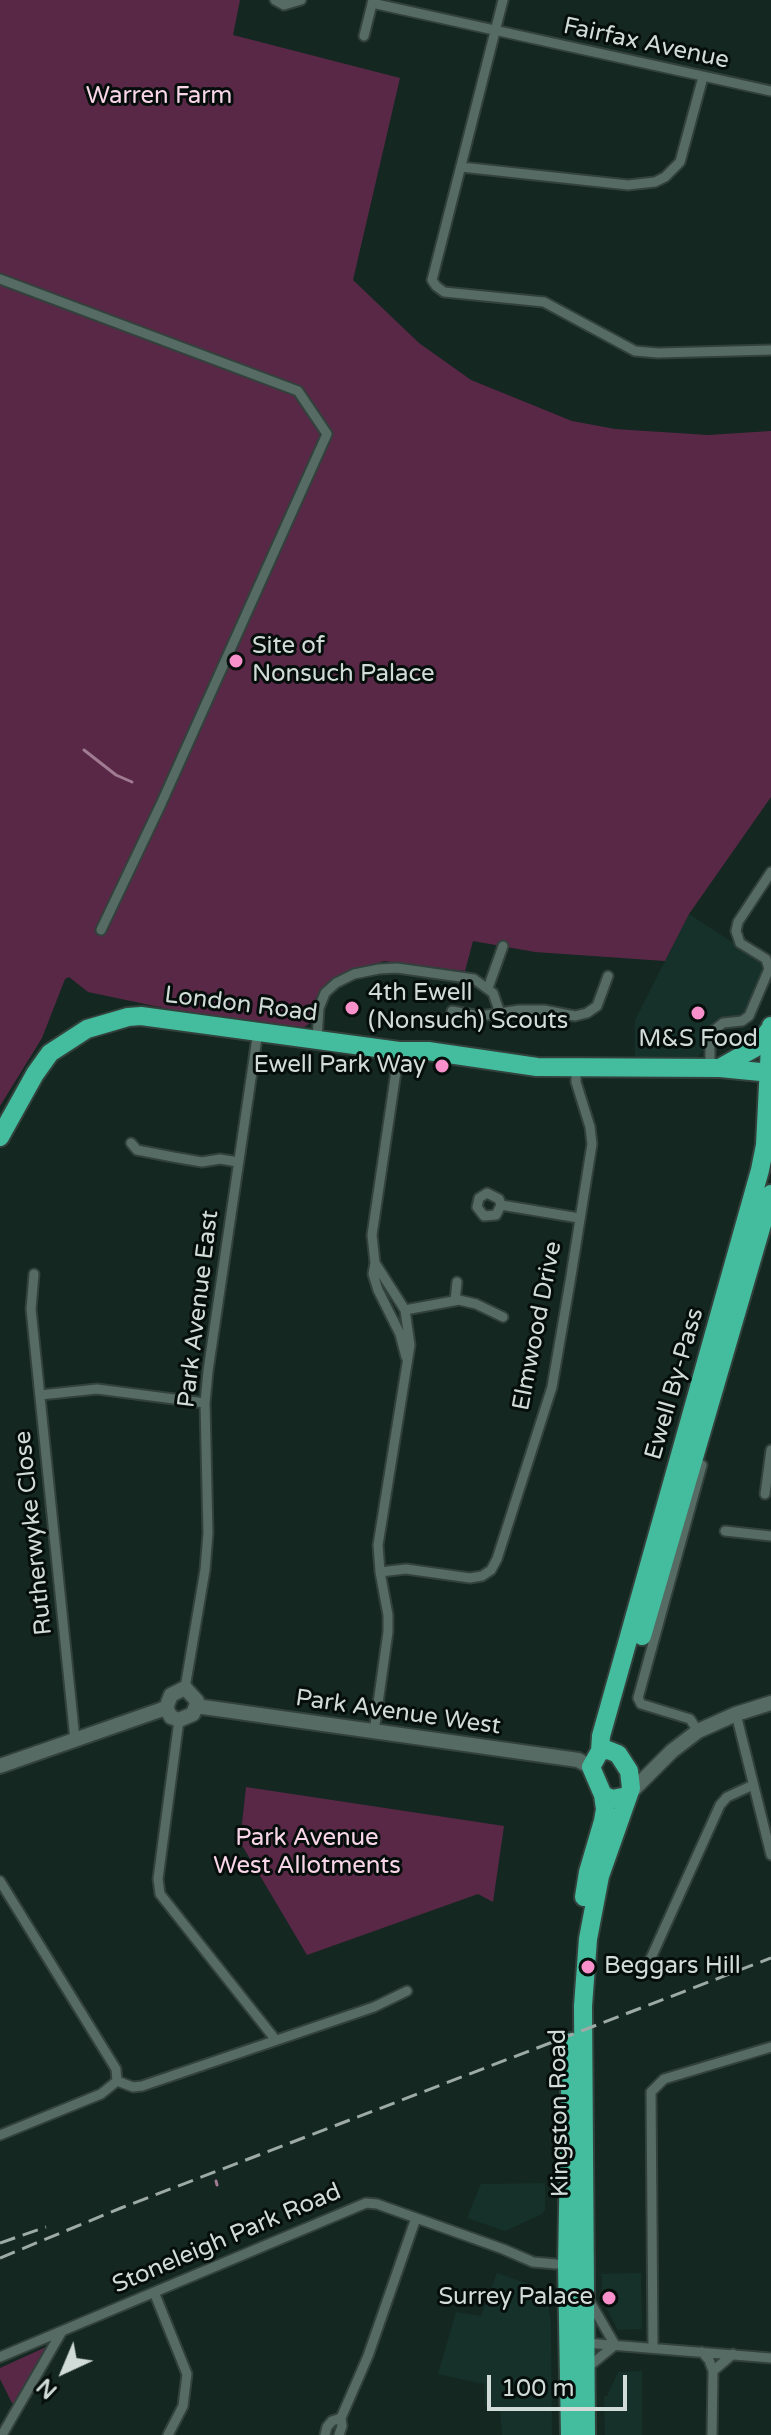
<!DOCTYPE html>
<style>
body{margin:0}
#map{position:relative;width:771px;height:2435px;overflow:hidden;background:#142721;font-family:"Varela Round",sans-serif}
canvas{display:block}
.north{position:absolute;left:24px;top:2331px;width:80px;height:80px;-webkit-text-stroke:6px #060e0c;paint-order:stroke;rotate:224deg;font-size:22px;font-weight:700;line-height:32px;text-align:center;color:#d1dcd8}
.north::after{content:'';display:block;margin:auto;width:28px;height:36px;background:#d1dcd8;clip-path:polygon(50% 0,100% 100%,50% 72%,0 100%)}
.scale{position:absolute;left:487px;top:2375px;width:140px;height:36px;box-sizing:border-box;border:4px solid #d1dcd8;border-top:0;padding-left:10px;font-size:24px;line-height:28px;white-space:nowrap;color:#d1dcd8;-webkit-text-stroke:6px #060e0c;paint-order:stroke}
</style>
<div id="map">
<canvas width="771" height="2435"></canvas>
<div class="north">N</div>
<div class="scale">100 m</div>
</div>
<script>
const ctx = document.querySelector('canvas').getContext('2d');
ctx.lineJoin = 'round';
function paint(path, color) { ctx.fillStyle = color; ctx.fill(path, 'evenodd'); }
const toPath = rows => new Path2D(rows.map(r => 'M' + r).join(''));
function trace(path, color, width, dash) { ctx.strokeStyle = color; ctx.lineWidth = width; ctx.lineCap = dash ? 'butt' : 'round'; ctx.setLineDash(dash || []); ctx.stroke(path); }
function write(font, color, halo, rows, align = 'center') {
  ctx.font = font + ' "Varela Round",sans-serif'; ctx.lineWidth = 6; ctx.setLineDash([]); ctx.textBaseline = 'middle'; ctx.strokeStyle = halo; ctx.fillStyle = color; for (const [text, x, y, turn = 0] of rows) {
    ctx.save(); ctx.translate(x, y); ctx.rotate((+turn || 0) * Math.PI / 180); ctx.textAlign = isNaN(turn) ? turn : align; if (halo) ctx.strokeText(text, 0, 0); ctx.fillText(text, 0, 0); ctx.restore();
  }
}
paint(toPath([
 [689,914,766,964,752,1003,747,1012,740,1017,721,1019,714,1024,707,1033,705,1049,695,1060,635,1060,635,1020],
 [545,2183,545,2210,542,2214,505,2231,467,2218,481,2184],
 [497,2273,537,2287,547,2299,551,2323,552,2435,502,2435,500,2407,485,2406,484,2384,438,2374,456,2312,481,2316],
 [641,2273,642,2329,618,2330,606,2307,602,2307,602,2276,599,2274],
 [642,2371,642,2435,605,2435,604,2396,607,2396,618,2372]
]), '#16312a');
paint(toPath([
 [0,0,240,0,233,35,400,78,353,280,419,343,471,380,572,421,615,429,708,435,771,431,771,797,689,914,665,961,535,952,473,941,465,971,384,961,347,972,319,994,314,1020,303,1028,202,1016,88,992,69,977,65,979,42,1038,0,1106],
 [246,1787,504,1826,493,1902,478,1894,307,1955,240,1842],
 [46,2347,48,2349,16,2403,12,2403,0,2379,0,2368]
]), '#5a2847');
trace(toPath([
 [84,750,116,775,132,782],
 [216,2181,217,2185]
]), '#a07b91', 3);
const street = toPath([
 [275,0,284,5,301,0],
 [503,0,432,280,436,286,444,292,544,302,635,351,658,353,771,350],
 [372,3,771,91],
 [364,36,373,0],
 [461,167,628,185,655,182,665,177,680,162,703,77],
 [0,279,298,391,327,434,161,804,101,930],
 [488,988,503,946],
 [452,1011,480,1016,519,1010,544,1010,575,1016,587,1013,597,1006,608,976],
 [317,1039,319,1008,325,993,336,983,354,974,379,969,397,968,474,979,493,993,500,1013],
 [710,1068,710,1042,713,1031,723,1023,742,1021,749,1016,769,969,766,959,740,943,736,931,738,922,771,872],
 [131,1143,137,1150,173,1157,202,1162,220,1159,238,1162],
 [501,1205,499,1199,487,1193,479,1198,477,1207,484,1216,496,1215,501,1205,579,1218],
 [375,1263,373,1274,378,1290,400,1334,406,1357],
 [34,1274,31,1309,75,1740],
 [455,1301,457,1282],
 [405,1310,459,1300,476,1304,503,1317],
 [40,1395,97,1389,205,1403],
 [765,1494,771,1450],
 [725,1531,771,1536],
 [380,1572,406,1569,470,1578,482,1576,491,1570,497,1559,552,1387,570,1282,592,1144,590,1127,576,1082,576,1067],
 [185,1688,205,1570,208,1533,205,1403,208,1371,258,1031],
 [736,1714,771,1855],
 [179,1720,158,1879,160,1894,275,2039],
 [698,1731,690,1719,641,1704,638,1698,702,1465],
 [374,1732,388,1632,388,1615,380,1572,378,1545,410,1345,405,1310,375,1263,372,1235,399,1051],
 [0,1881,116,2069,117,2081],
 [646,1969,720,1805,727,1797,753,1785],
 [117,2081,133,2087,142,2086,374,2007,407,1991],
 [0,2135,101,2094,117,2081],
 [154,2292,187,2374,183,2406,168,2435],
 [589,2300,615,2345],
 [586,2343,771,2358],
 [653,2348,651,2092,664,2079,771,2047],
 [702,2352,709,2360,713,2371,712,2435],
 [0,2357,366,2203,377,2204,503,2249,533,2262,567,2265],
 [587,2368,615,2345],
 [713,2371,733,2354],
 [2,2435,62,2331],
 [325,2435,327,2427,332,2421,341,2418],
 [339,2435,342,2426,341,2418,368,2356,416,2218]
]);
const secondary = toPath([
 [185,1688,197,1701,196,1706,193,1714,179,1720,171,1717,166,1708,171,1695,185,1688],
 [196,1706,578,1760,591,1767],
 [0,1766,166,1708],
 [628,1795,672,1751,698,1731,736,1714,771,1703]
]);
const highway = toPath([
 [723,1066,755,1048,770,1029],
 [0,1137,35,1074,50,1053,87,1029,128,1017,141,1016,399,1051,428,1051,537,1067,720,1068,771,1073],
 [642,1636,771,1194],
 [627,1796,612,1799,603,1795,591,1767,600,1751,601,1736,760,1170,765,1145,771,1026],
 [584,1897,588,1872,603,1821,605,1809,603,1795],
 [570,2435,567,2265,571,2042],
 [586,2435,583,2006,588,1939,600,1876,631,1788,629,1771,618,1754,608,1750,600,1751]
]);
trace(street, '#33413c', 13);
trace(secondary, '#33413c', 18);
trace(highway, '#33413c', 22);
trace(street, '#566b64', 9);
trace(secondary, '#566b64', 14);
trace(highway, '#43bd9e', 18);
trace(toPath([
 [0,2243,46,2227],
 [0,2258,121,2208,771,1958]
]), '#9daaa5', 3, [16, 8]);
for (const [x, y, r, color] of [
 [236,661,8,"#f890cc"],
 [352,1008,8,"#f890cc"],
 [698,1013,8,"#f890cc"],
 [442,1066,8,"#f890cc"],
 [588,1967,8,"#f890cc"],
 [609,2298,8,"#f890cc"]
]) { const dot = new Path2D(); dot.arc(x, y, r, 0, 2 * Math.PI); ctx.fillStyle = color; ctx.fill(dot); trace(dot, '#060e0c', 3); }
write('24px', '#d1dcd8', '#060e0c', [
 ["Fairfax Avenue",646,44,12],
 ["London Road",241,1005,7],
 ["Park Avenue East",199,1309,-83],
 ["Elmwood Drive",538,1326,-79],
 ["Ewell By-Pass",675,1384,-74],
 ["Rutherwyke Close",34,1533,-96],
 ["Park Avenue West",398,1713,8],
 ["Kingston Road",560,2113,-91],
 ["Stoneleigh Park Road",227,2239,-23]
]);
write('24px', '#f9d5e8', '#060e0c', [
 ["Warren Farm",159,97],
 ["Park Avenue",307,1839],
 ["West Allotments",307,1867]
]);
write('24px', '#d1dcd8', '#060e0c', [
 ["Site of",252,647],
 ["Nonsuch Palace",252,675],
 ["4th Ewell",368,994],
 ["(Nonsuch) Scouts",368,1022],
 ["M&S Food",698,1040,"center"],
 ["Ewell Park Way",426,1066,"right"],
 ["Beggars Hill",604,1967],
 ["Surrey Palace",593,2298,"right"]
], 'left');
</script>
